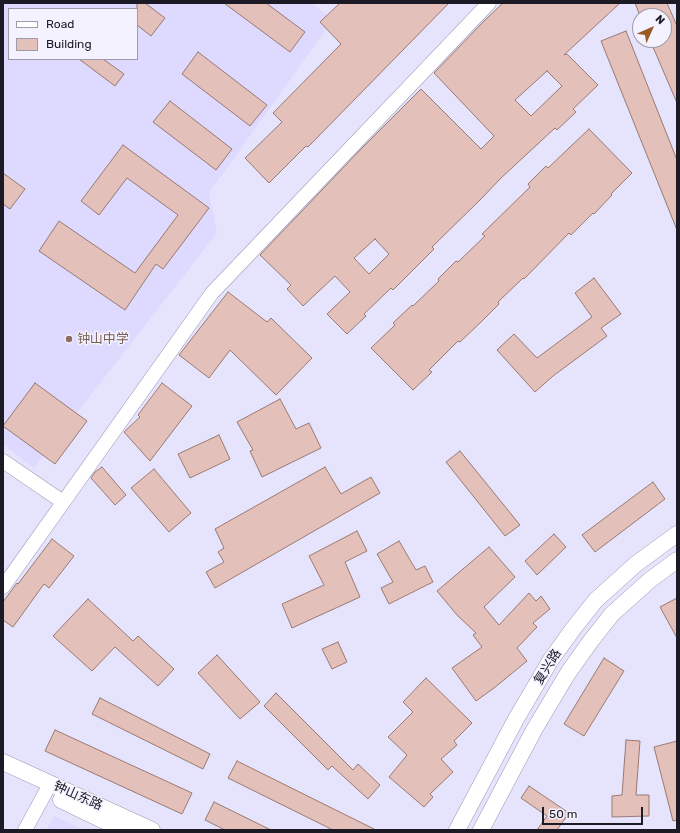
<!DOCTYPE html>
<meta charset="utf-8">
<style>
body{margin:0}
#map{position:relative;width:680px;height:833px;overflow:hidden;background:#e6e3fc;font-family:Rubik,sans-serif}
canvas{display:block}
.frame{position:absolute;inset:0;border:4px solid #1b1a25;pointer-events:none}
.legend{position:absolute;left:8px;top:8px;width:130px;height:52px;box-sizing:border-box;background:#f4f2ff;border:1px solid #9d9ca8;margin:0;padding:5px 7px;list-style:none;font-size:12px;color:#1b1a25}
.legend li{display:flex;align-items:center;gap:8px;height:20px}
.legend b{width:20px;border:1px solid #9d9ca8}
.north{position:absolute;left:632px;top:8px;width:40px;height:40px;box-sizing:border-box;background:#f4f2ff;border:1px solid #9d9ca8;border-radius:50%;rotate:45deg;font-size:11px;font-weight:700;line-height:16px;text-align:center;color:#1b1a25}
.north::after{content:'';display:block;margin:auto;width:14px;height:18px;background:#9a5a24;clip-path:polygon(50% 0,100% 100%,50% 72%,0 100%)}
.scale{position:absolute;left:542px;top:807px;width:101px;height:18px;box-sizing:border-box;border:2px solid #1b1a25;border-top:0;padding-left:5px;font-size:12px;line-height:14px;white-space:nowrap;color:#1b1a25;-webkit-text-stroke:3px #f4f2ff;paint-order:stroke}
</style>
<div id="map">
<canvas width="680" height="833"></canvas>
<div class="frame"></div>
<ul class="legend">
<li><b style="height:5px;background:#fff"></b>Road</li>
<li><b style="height:11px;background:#e3c0b9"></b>Building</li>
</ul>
<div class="north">N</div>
<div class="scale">50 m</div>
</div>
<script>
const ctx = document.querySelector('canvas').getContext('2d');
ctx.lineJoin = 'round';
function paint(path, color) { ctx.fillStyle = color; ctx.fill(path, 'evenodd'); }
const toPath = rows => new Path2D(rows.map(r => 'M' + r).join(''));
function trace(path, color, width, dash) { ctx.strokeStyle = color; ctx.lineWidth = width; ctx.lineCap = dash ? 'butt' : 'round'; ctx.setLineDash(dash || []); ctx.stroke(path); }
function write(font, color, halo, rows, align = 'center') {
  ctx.font = font + ' Rubik,"Noto Sans SC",sans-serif'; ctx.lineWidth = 3; ctx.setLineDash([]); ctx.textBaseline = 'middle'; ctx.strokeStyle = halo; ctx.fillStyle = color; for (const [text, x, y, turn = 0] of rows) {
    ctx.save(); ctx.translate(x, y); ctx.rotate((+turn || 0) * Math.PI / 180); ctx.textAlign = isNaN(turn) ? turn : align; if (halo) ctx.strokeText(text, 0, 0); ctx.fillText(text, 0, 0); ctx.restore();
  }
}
paint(toPath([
 [3,3,312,3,333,20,209,193,217,233,34,468,3,444],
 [9,9,137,9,137,59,9,59],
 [54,816,84,830,46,830]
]), '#ded9ff');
const building = toPath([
 [137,3,145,3,165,18,151,36,137,25,137,3],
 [224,3,266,3,305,32,290,52,224,3],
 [340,3,449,3,308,147,306,146,269,183,245,158,282,122,273,113,341,44,320,22,340,3],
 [503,3,620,3,564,55,567,54,598,85,573,109,576,112,557,130,555,128,501,178,481,199,432,247,434,249,393,290,391,288,364,314,366,316,347,334,327,314,350,292,335,276,303,306,287,289,291,285,260,255,362,148,421,89,481,149,494,136,434,73,484,21,503,3],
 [547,71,562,86,531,116,515,100,547,71],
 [375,239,389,254,369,274,354,258,375,239],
 [635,3,667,3,677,26,677,103,650,40,664,40,664,16,640,16,635,3],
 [626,31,677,160,677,230,601,41,626,31],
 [198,52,267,105,250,126,182,74,198,52],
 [79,59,103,59,124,74,115,86,79,59],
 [170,101,232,149,216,170,153,122,170,101],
 [589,129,632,173,611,194,612,195,594,214,593,213,571,235,569,233,524,279,523,278,498,302,499,304,481,322,460,342,458,341,429,370,432,372,413,390,371,348,395,325,393,323,412,305,413,306,439,281,438,279,456,261,458,262,485,236,482,234,530,187,528,184,546,166,548,168,589,129],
 [123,145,209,208,163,269,156,264,125,310,39,251,59,221,135,273,178,215,127,178,99,215,81,201,123,145],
 [3,173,25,189,10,209,3,204,3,173],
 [594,278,621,314,601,328,607,336,553,376,535,392,497,350,514,334,537,358,592,317,575,293,594,278],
 [228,292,267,322,271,318,312,358,276,395,230,350,209,378,179,355,228,292],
 [35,383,87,421,55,464,3,426,35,383],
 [162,383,192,406,150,461,124,432,140,417,138,415,162,383],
 [280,399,296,429,309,423,321,448,262,477,250,451,253,450,237,422,280,399],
 [219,435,230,459,190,478,178,454,219,435],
 [460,451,520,525,505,536,446,462,460,451],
 [102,467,126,495,115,505,91,478,95,472,102,467],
 [325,467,341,494,371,477,380,493,215,588,206,572,224,562,218,552,224,548,215,529,325,467],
 [154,469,191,513,169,532,131,488,154,469],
 [653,482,665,499,595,552,582,535,653,482],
 [357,531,367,551,345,562,360,597,292,628,282,604,324,585,309,556,357,531],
 [554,534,566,547,537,575,525,561,554,534],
 [52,539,74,556,49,588,44,584,13,627,3,620,3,602,17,583,18,584,52,539],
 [399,541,416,570,425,566,433,582,389,604,381,588,393,582,377,554,399,541],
 [489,547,515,577,484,607,499,625,529,593,536,601,541,596,550,609,533,623,537,627,517,648,527,661,494,688,476,701,452,668,482,647,473,635,476,633,457,615,437,591,489,547],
 [677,598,677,638,660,607,677,598],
 [88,599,133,641,138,636,174,669,158,686,115,647,92,671,53,636,88,599],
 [338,642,347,662,332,669,322,649,338,642],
 [217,655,260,702,240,719,198,673,217,655],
 [604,658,624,671,584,736,564,724,604,658],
 [426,678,472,723,454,741,457,745,441,759,453,772,430,794,433,797,424,807,389,777,407,755,388,737,413,712,403,702,426,678],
 [276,693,353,770,358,764,380,785,368,799,332,766,328,770,264,706,276,693],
 [100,698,210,754,203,769,92,714,100,698],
 [55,730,192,793,182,814,45,751,55,730],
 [626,740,640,741,636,795,649,795,649,816,612,817,612,796,622,795,626,740],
 [677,741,677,820,673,821,654,747,677,741],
 [237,761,376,830,333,830,228,778,237,761],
 [529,786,569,813,557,830,537,830,547,816,521,798,529,786],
 [214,802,271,830,225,830,205,820,214,802]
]);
paint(building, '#e3c0b9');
trace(building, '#997972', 1);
const tertiary = toPath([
 [3,461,63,502],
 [3,587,212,293,489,3],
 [25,830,50,784]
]);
const secondary = toPath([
 [3,762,152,830],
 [61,800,123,830],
 [457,830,516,719,550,661,573,629,596,600,636,564,677,534],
 [481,830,534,730,568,673,590,642,612,614,650,580,677,560]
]);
trace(tertiary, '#9b98b4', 15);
trace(secondary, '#9b98b4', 17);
trace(tertiary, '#fff', 14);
trace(secondary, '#fff', 16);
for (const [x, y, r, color] of [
 [69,339,4,"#8d6e63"]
]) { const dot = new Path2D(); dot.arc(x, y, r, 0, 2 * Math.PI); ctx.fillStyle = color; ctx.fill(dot); trace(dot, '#f4f2ff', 1.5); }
write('13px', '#785e54', '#f4f2ff', [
 ["钟山中学",77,339]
], 'left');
write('13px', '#1b1a25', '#f4f2ff', [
 ["复兴路",548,667,-58],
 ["钟山东路",78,796,24]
]);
</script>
